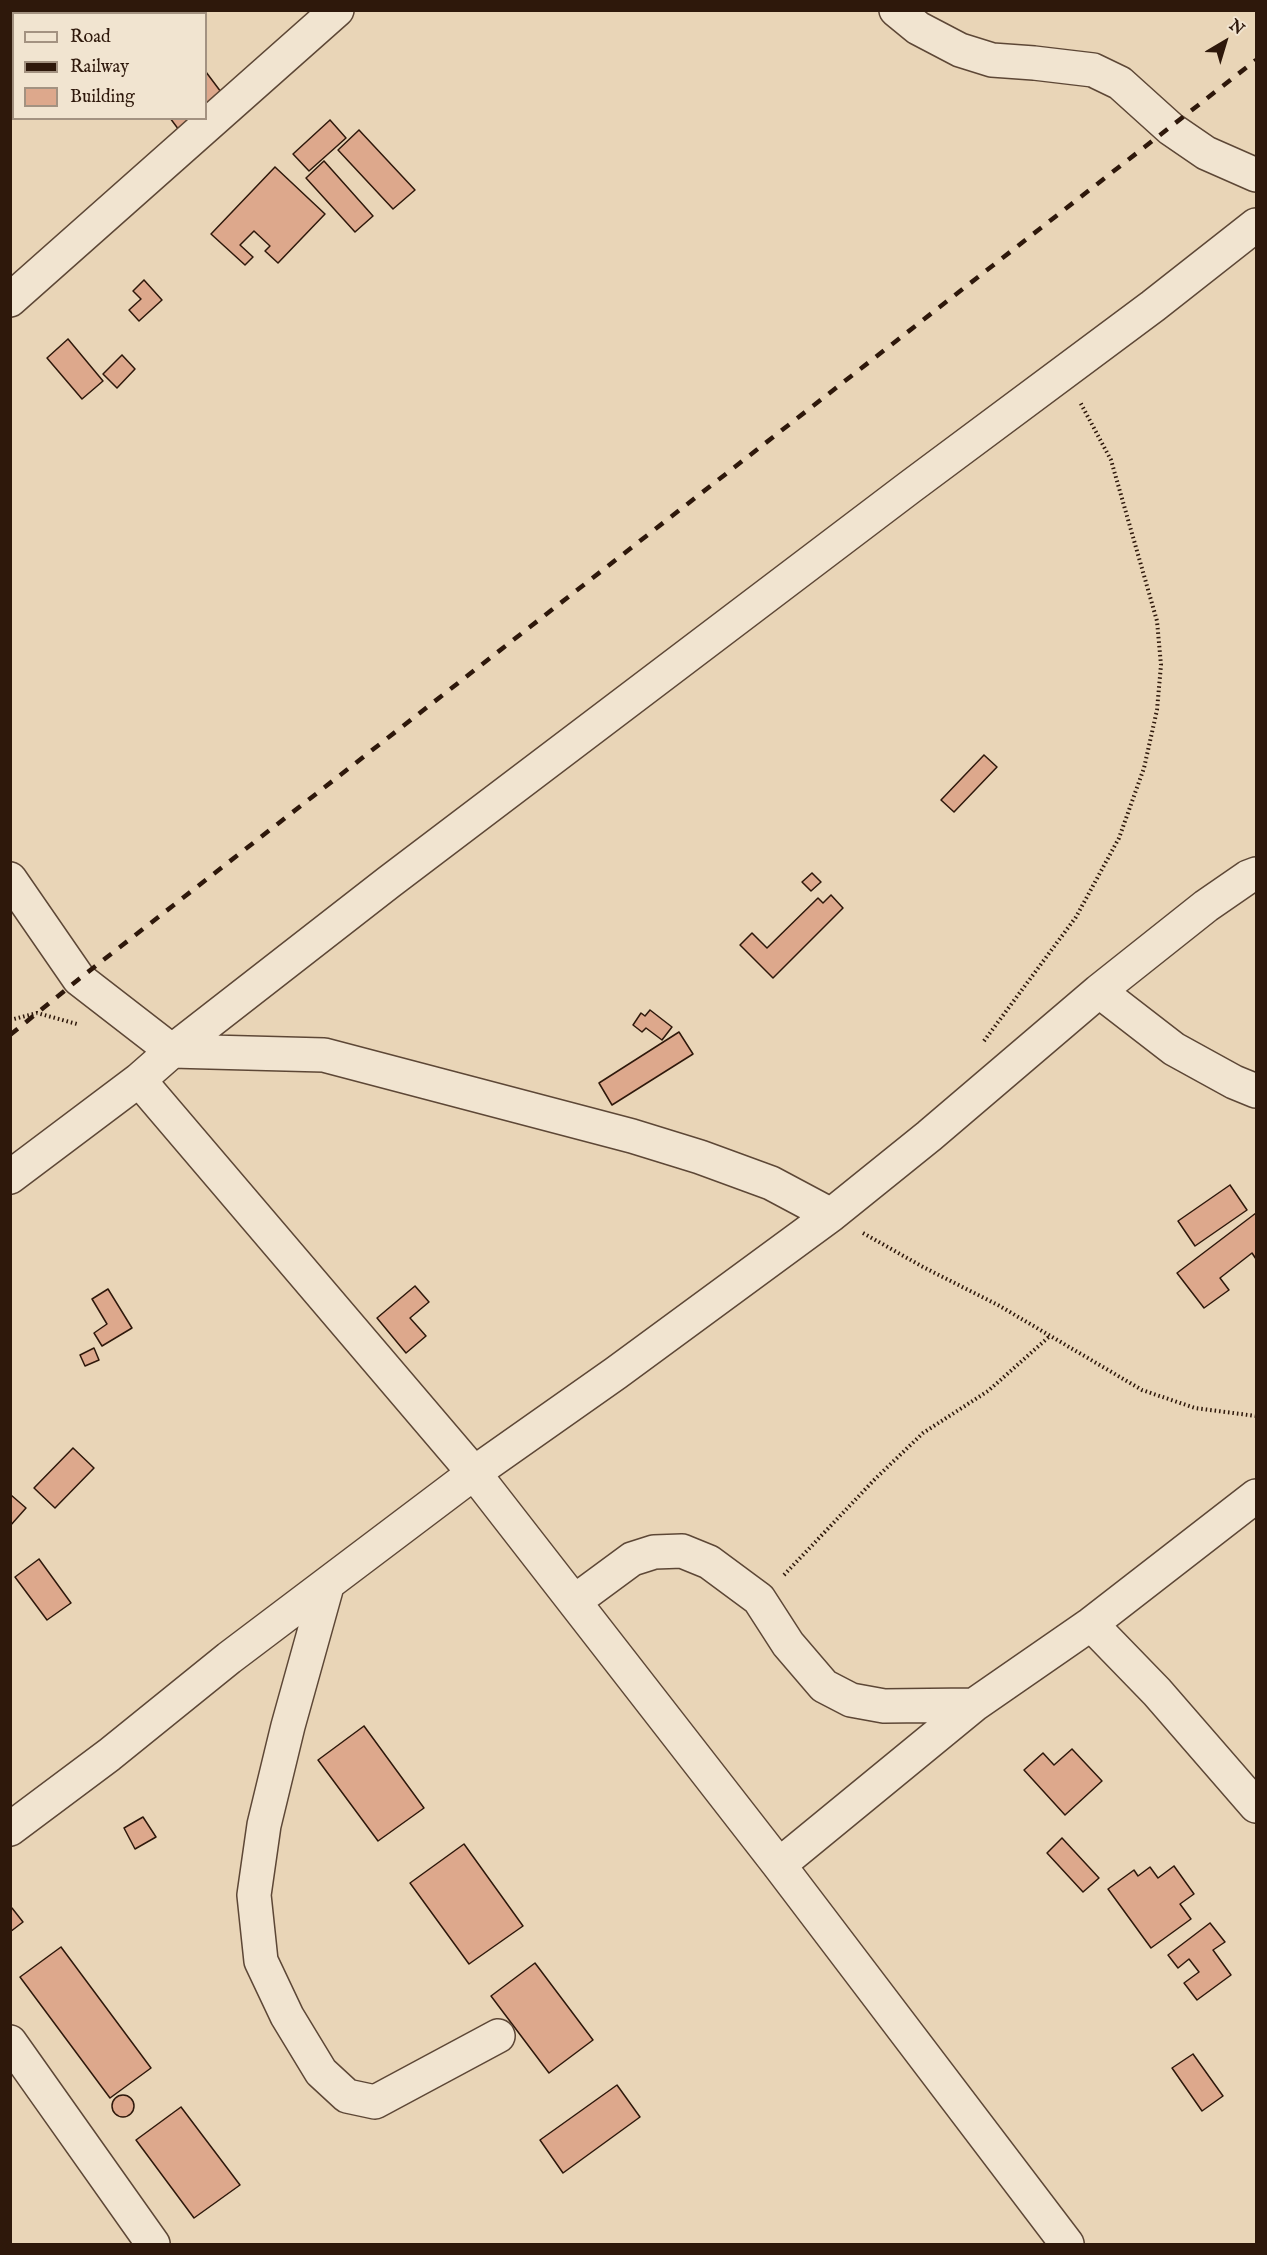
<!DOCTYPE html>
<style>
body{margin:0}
#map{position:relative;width:1267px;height:2255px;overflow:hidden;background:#e9d5b7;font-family:"IM FELL English",serif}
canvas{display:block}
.frame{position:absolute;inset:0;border:12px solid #2e180b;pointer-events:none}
.legend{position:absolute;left:12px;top:12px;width:195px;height:108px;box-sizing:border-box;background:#f1e4d0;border:2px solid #a39281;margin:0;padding:8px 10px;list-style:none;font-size:18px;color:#2e180b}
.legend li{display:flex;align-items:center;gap:12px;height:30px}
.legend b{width:30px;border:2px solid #a39281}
.north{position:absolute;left:1195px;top:12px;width:60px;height:60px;-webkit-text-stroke:4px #f1e4d0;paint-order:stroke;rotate:38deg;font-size:16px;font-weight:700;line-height:24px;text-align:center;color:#2e180b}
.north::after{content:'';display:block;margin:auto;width:21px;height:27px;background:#2e180b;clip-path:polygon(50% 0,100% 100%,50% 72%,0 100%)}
</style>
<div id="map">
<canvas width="1267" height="2255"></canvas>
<div class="frame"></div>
<ul class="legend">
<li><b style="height:8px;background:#f1e4d0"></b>Road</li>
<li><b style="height:8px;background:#2e180b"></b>Railway</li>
<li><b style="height:16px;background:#dda88c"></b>Building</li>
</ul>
<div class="north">N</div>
</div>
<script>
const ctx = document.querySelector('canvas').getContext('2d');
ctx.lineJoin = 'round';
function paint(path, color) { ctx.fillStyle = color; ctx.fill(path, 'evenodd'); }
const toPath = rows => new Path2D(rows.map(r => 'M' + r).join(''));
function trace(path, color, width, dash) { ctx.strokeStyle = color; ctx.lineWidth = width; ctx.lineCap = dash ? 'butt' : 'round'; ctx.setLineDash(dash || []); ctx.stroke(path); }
const building = toPath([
 [206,72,224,96,206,110,206,72],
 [170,118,194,118,179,130,170,118],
 [330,120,346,138,309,171,293,154,330,120],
 [359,130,415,190,393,209,338,150,359,130],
 [324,161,373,216,355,232,306,178,324,161],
 [275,167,325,214,278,263,265,251,270,246,254,231,240,245,253,257,245,265,211,234,275,167],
 [144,280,162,300,139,321,129,310,141,299,133,291,144,280],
 [68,339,103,381,82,399,47,358,68,339],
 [122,355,135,369,117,388,103,374,122,355],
 [984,755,997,767,954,812,941,800,984,755],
 [812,873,821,882,811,891,802,882,812,873],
 [831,895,843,908,773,978,740,945,752,933,767,948,818,898,823,903,831,895],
 [650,1010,672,1027,662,1040,646,1028,642,1032,633,1025,641,1013,645,1016,650,1010],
 [679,1032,693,1054,612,1105,599,1083,679,1032],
 [1230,1185,1247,1210,1195,1246,1178,1221,1230,1185],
 [1256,1213,1256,1259,1252,1253,1220,1278,1229,1290,1204,1308,1177,1273,1256,1213],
 [415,1286,429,1302,410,1318,426,1336,406,1353,377,1318,415,1286],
 [108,1289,132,1328,102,1346,94,1333,107,1324,92,1299,108,1289],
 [94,1348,99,1360,85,1366,80,1355,94,1348],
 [73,1448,94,1468,55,1508,34,1488,73,1448],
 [11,1495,26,1508,10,1526,10,1495,11,1495],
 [39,1559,71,1603,47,1620,15,1577,39,1559],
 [364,1726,424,1808,378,1841,318,1760,364,1726],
 [1072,1749,1102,1781,1065,1815,1024,1770,1043,1753,1054,1765,1072,1749],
 [143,1817,156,1837,135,1849,124,1828,143,1817],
 [1062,1838,1099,1878,1083,1892,1047,1853,1062,1838],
 [464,1844,523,1926,469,1964,410,1883,464,1844],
 [1174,1866,1194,1894,1180,1904,1191,1919,1151,1948,1108,1889,1134,1870,1138,1876,1150,1867,1158,1878,1174,1866],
 [12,1908,23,1922,10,1932,10,1909,12,1908],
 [1210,1923,1225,1942,1213,1950,1231,1975,1197,2000,1184,1983,1199,1972,1189,1959,1178,1968,1168,1955,1210,1923],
 [61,1947,151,2068,110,2098,20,1977,61,1947],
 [535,1963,593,2040,549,2073,491,1996,535,1963],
 [1193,2054,1223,2096,1202,2111,1172,2068,1193,2054],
 [617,2085,640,2117,563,2173,540,2140,617,2085],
 '112 2106a11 11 0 1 1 22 0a11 11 0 1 1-22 0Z',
 [181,2107,240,2185,194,2218,136,2140,181,2107]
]);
paint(building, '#dda88c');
trace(building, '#2e180b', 1.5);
const minor = toPath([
 [896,10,918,28,960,50,992,60,1034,63,1093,70,1120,83,1171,129,1206,153,1256,175],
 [10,300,337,10],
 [10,879,79,979,172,1051,324,1055,632,1136,700,1157,771,1183,831,1215],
 [1099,991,1174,1049,1234,1082,1256,1091],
 [139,1080,474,1473,779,1865,1067,2244],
 [10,1177,139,1080,172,1051,389,882,910,487,1153,306,1256,225],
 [327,1586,288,1726,264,1825,254,1895,261,1961,287,2016,321,2072,347,2096,375,2102,498,2036],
 [575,1601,632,1559,654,1552,682,1551,709,1562,759,1599,788,1644,824,1686,851,1700,884,1706,974,1705],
 [1091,1624,1157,1692,1256,1806],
 [10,1829,109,1755,229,1658,474,1473,616,1373,831,1215,929,1136,1099,991,1206,906,1248,877,1256,874],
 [779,1865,974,1705,1091,1624,1256,1496],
 [10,2042,153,2244]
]);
trace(minor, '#5d4736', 36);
trace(toPath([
 [10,1020,37,1013,77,1024],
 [984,1041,1076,917,1119,838,1144,768,1157,710,1161,665,1157,621,1111,460,1080,402],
 [863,1233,923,1267,998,1305,1142,1390,1195,1408,1256,1416],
 [784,1575,875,1479,923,1433,988,1391,1050,1336]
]), '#2e180b', 4, [1.5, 3]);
trace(minor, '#f1e4d0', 33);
trace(toPath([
 [10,1035,79,979,1256,60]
]), '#2e180b', 4.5, [10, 10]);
</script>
